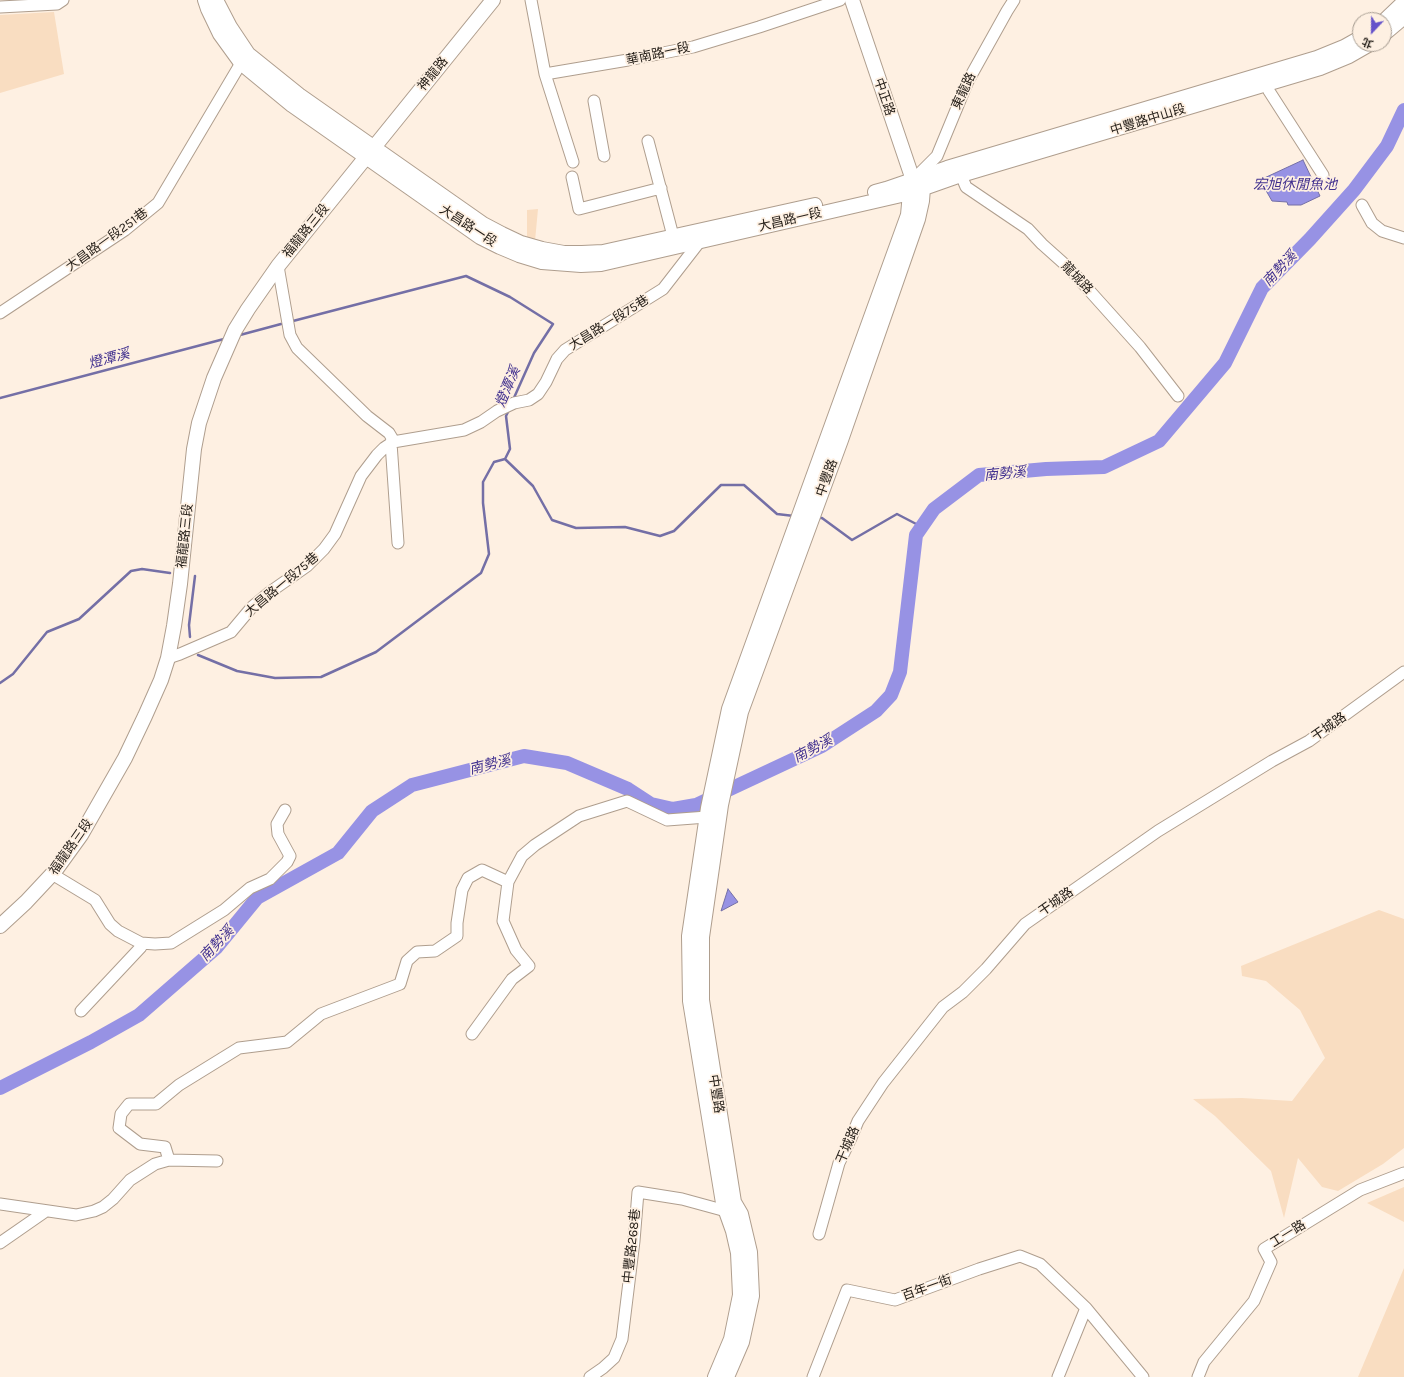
<!DOCTYPE html>
<meta charset="utf-8">
<style>
body{margin:0}
#map{position:relative;width:1404px;height:1377px;overflow:hidden;background:#fef0e2;font-family:Karla,"Noto Sans TC",sans-serif}
canvas{display:block}
.north{position:absolute;left:1352px;top:12px;width:40px;height:40px;box-sizing:border-box;background:#fef0e2;border:1px solid #a69c91;border-radius:50%;rotate:202deg;font-size:11px;font-weight:700;line-height:16px;text-align:center;color:#231d17}
.north::after{content:'';display:block;margin:auto;width:14px;height:18px;background:#6451ca;clip-path:polygon(50% 0,100% 100%,50% 72%,0 100%)}
</style>
<div id="map">
<canvas width="1404" height="1377"></canvas>
<div class="north">北</div>
</div>
<script>
const ctx = document.querySelector('canvas').getContext('2d');
ctx.lineJoin = 'round';
function paint(path, color) { ctx.fillStyle = color; ctx.fill(path, 'evenodd'); }
const toPath = rows => new Path2D(rows.map(r => 'M' + r).join(''));
function trace(path, color, width, dash) { ctx.strokeStyle = color; ctx.lineWidth = width; ctx.lineCap = dash ? 'butt' : 'round'; ctx.setLineDash(dash || []); ctx.stroke(path); }
function write(font, color, halo, rows, align = 'center') {
  ctx.font = font + ' Karla,"Noto Sans TC",sans-serif'; ctx.lineWidth = 3.5; ctx.setLineDash([]); ctx.textBaseline = 'middle'; ctx.strokeStyle = halo; ctx.fillStyle = color; for (const [text, x, y, turn = 0] of rows) {
    ctx.save(); ctx.translate(x, y); ctx.rotate((+turn || 0) * Math.PI / 180); ctx.textAlign = isNaN(turn) ? turn : align; if (halo) ctx.strokeText(text, 0, 0); ctx.fillText(text, 0, 0); ctx.restore();
  }
}
paint(toPath([
 [54,12,64,74,0,93,0,15],
 [538,209,535,241,527,239,527,210],
 [1379,910,1404,919,1404,1148,1383,1164,1338,1191,1322,1187,1298,1158,1284,1218,1271,1171,1215,1116,1193,1099,1242,1098,1292,1101,1325,1058,1300,1010,1266,981,1242,976,1241,966],
 [1404,1187,1404,1222,1367,1203],
 [1404,1268,1404,1377,1358,1377]
]), '#f9ddc1');
const water = toPath([
 [1303,160,1320,196,1301,205,1288,205,1287,202,1272,201,1260,180,1303,160],
 [728,889,738,902,721,911,728,889]
]);
paint(water, '#9792e4');
trace(water, '#746fa6', 1);
trace(toPath([
 [293,321,466,276,510,297,553,324,534,353,513,400],
 [240,335,281,324],
 [0,398,224,339],
 [509,410,506,416,510,449,505,459,533,486,552,520,576,528,625,527,660,536,674,531,721,485,744,485,777,514,794,516],
 [818,518,822,518,852,540,897,514,922,527],
 [190,637,189,625,195,576],
 [198,655,237,671,275,678,321,677,376,652,481,573,489,554,483,503,483,482,494,462,505,459],
 [0,683,13,674,47,632,79,619,131,571,142,569,170,573]
]), '#746fa6', 2.5);
trace(toPath([
 [0,1088,91,1042,139,1015,216,948,257,898,338,853,372,811,412,785,524,756,567,763,628,789,651,804,673,809,696,805,822,746,876,711,891,695,900,672,916,535,934,509,979,475,1046,469,1104,467,1159,441,1225,363,1262,288,1310,239,1354,190,1387,146,1404,110]
]), '#9792e4', 14);
const minor = toPath([
 [531,0,545,74,573,162],
 [0,7,57,4,63,0],
 [545,74,628,60,693,47,759,27,840,0],
 [1266,84,1269,91,1323,175],
 [594,101,604,156],
 [648,141,673,236],
 [961,175,966,187,1028,229,1042,244,1070,269,1140,347,1178,396],
 [572,177,579,209,661,188],
 [915,178,937,156,968,81,1007,11,1014,0],
 [1362,205,1372,223,1382,231,1404,238],
 [278,266,290,335,297,348,367,416,389,433,392,438,391,443,398,543],
 [0,313,125,230,158,203,241,63],
 [168,658,180,654,231,632,252,607,270,592,307,566,324,549,335,534,361,476,377,455,384,448,393,442,464,430,481,422,497,411,514,403,529,400,538,394,546,382,557,359,565,350,663,289,701,240],
 [52,874,95,900,110,924,118,931,141,943,141,947,81,1011],
 [141,943,155,944,171,943,224,910,250,888,270,879,287,862,290,856,278,834,277,824,285,810],
 [472,1034,512,979,529,966,516,950,503,921,508,882,522,856,535,845,579,816,627,801,667,820,707,817,715,817],
 [169,1160,165,1147,140,1144,119,1128,121,1114,129,1104,156,1104,179,1085,239,1048,287,1042,321,1014,400,984,407,961,417,952,435,951,457,936,457,923,462,890,468,878,482,870,508,882],
 [0,1204,76,1215,94,1211,103,1207,113,1199,130,1180,155,1164,169,1160,217,1161],
 [819,1234,839,1163,851,1138,858,1121,883,1083,943,1007,963,992,986,969,1025,924,1158,831,1272,761,1309,741,1404,672],
 [0,1243,46,1211],
 [590,1377,603,1368,614,1358,622,1339,634,1241,638,1192,682,1199,726,1211],
 [813,1377,847,1290,895,1300,979,1269,1020,1256,1040,1264,1086,1308,1143,1377],
 [1058,1377,1086,1308],
 [1198,1377,1204,1362,1254,1301,1271,1262,1264,1249,1360,1190,1404,1173]
]);
const major = toPath([
 [205,0,208,9,220,34,241,63,292,105,480,237,500,247,519,255,542,262,581,265,601,264,910,193,961,175,1320,68,1349,56,1370,44],
 [216,0,230,27,248,54,299,95,483,224,502,234,521,243,542,249,564,253,582,253,603,252,815,205],
 [1384,21,1404,2],
 [1384,34,1404,17],
 [875,192,886,189,947,168,1317,58,1344,47,1360,38],
 [0,926,26,902,55,871,81,835,125,758,145,716,161,680,168,658,174,626,180,584,194,449,199,423,214,378,235,330,248,309,278,266,493,0],
 [715,1377,731,1339,740,1295,738,1253,733,1231,723,1203,690,1001,689,936,708,808,729,709,908,215,910,193,913,180,852,0],
 [727,1377,742,1342,752,1296,750,1252,741,1214,734,1202,702,1000,702,937,721,805,741,712,841,440,918,219,922,201,923,188]
]);
trace(minor, '#af9e8e', 13);
trace(major, '#af9e8e', 16);
trace(minor, '#fff', 11);
trace(major, '#fff', 14);
write('13px', '#231d17', '#fef0e2', [
 ["華南路一段",658,54,-12],
 ["神龍路",433,74,-51],
 ["東龍路",964,91,-65],
 ["中正路",884,97,71],
 ["中豐路中山段",1148,120,-17],
 ["大昌路一段",790,220,-13],
 ["大昌路一段",468,226,33],
 ["福龍路三段",306,231,-51],
 ["大昌路一段251巷",107,240,-36],
 ["龍城路",1077,278,46],
 ["大昌路一段75巷",609,323,-32],
 ["中豐路",827,478,-70],
 ["福龍路三段",185,536,-84],
 ["大昌路一段75巷",282,585,-40],
 ["干城路",1329,727,-35],
 ["福龍路三段",71,847,-55],
 ["干城路",1056,902,-35],
 ["中豐路",716,1094,81],
 ["干城路",848,1145,-67],
 ["工一路",1288,1234,-32],
 ["中豐路268巷",632,1246,-84],
 ["百年一街",927,1288,-20]
]);
write('italic 14px', '#41308f', '#fef0e2', [
 ["宏旭休閒魚池",1295,185],
 ["南勢溪",1280,269,-47],
 ["燈潭溪",109,359,-15],
 ["燈潭溪",508,387,-67],
 ["南勢溪",1005,474,-5],
 ["南勢溪",813,749,-28],
 ["南勢溪",490,765,-14],
 ["南勢溪",217,944,-47]
]);
</script>
